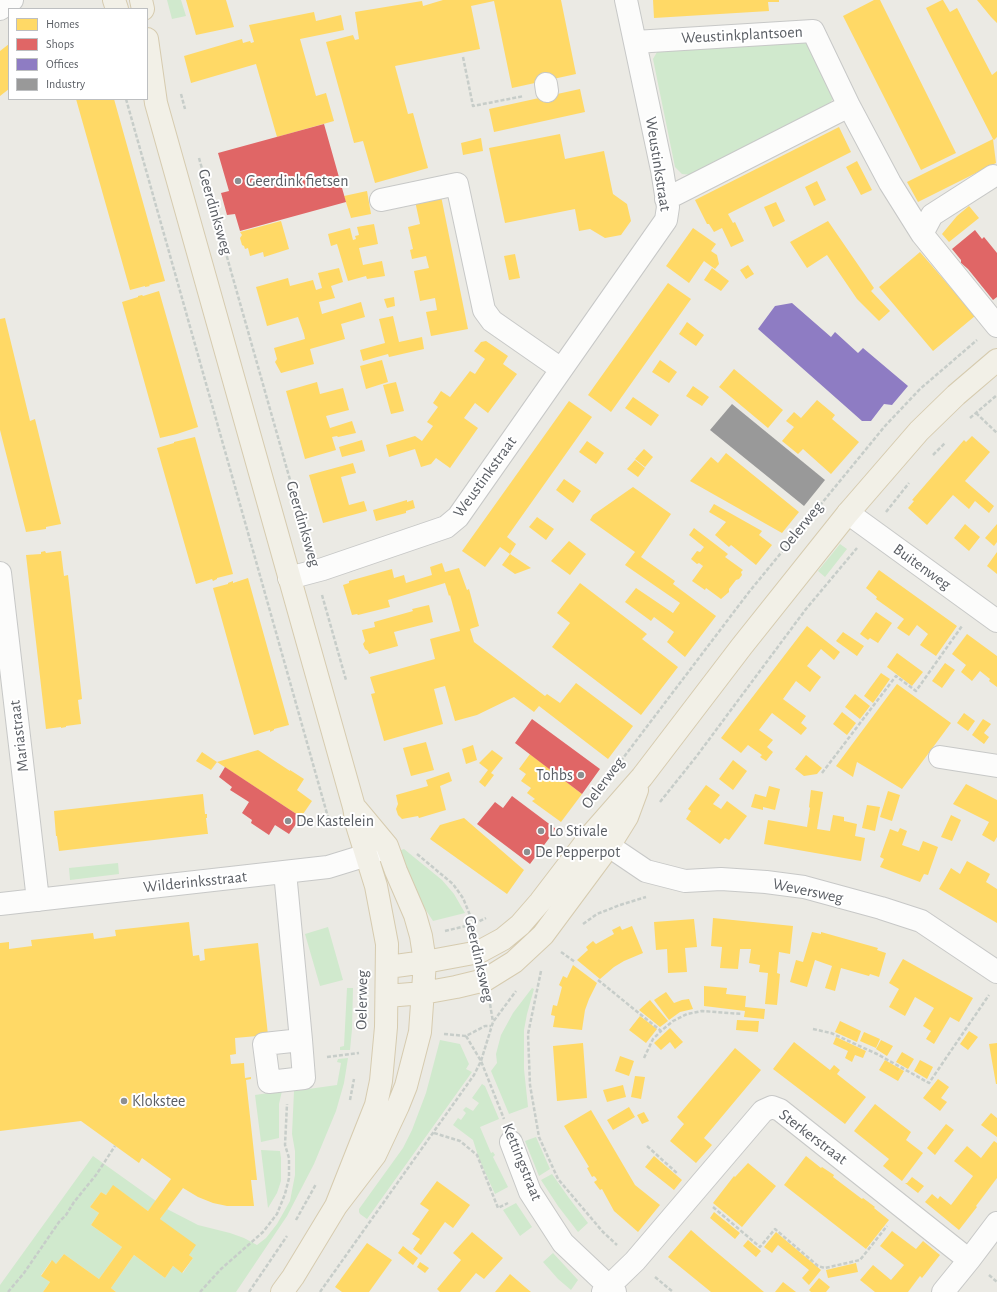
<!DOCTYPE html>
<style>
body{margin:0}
#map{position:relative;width:997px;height:1292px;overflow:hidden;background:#ebeae4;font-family:"Alegreya Sans",sans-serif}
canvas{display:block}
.legend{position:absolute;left:8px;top:8px;width:140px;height:92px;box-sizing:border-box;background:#fff;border:1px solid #bdbfc1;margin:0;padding:5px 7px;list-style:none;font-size:12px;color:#5a5e64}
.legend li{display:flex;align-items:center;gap:8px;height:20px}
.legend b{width:20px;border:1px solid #bdbfc1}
</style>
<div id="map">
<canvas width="997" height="1292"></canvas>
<ul class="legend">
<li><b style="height:11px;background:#ffd966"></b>Homes</li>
<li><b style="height:11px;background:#e06666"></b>Shops</li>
<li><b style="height:11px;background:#8e7cc3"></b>Offices</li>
<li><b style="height:11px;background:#999"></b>Industry</li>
</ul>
</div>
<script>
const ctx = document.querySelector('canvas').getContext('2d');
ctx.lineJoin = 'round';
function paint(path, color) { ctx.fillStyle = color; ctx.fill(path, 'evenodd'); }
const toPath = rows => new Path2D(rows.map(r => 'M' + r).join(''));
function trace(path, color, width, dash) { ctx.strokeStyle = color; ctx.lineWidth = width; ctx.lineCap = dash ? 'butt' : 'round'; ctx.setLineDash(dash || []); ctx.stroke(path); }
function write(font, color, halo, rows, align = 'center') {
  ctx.font = font + ' "Alegreya Sans",sans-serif'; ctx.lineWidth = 4; ctx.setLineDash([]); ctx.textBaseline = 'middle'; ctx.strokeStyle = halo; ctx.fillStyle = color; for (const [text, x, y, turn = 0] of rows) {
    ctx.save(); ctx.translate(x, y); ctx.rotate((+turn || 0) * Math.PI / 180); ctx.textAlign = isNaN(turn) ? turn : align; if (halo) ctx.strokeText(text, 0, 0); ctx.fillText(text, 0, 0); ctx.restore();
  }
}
paint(toPath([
 [167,0,181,0,186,16,172,19],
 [802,41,814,48,833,89,833,99,827,106,693,175,682,174,675,167,653,59,657,52],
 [840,544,847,549,825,577,818,571],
 [404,849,442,880,454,894,465,913,433,921,418,898,398,851],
 [118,863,119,874,70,880,69,868],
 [328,927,343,980,320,986,305,934],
 [347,988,353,988,352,1029,350,1050,340,1050,340,1047,344,1046],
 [532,988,534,989,527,1014,524,1030,524,1069,528,1107,509,1114,491,1071,497,1063,496,1054,501,1035,513,1013],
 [440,1040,460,1044,469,1064,466,1069,472,1072,367,1219,360,1214,359,1212,359,1209,403,1148,412,1130,426,1093],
 [348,1058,344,1083,336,1111,314,1164,287,1216,236,1292,116,1292,111,1288,134,1255,165,1278,173,1266,183,1273,193,1258,189,1255,160,1219,167,1209,198,1225,230,1233,244,1238,257,1245,266,1238,277,1224,290,1201,295,1175,295,1151,292,1134,294,1091,337,1085,341,1063,337,1062,338,1059],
 [482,1084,485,1086,499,1119,480,1127,491,1153,493,1152,495,1155,493,1157,508,1187,495,1194,479,1159,473,1140,453,1125,458,1118,461,1120,466,1113,463,1110,466,1107,473,1111,479,1103,472,1098],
 [282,1091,279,1104,279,1138,261,1142,255,1095],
 [536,1137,550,1169,539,1176,525,1141],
 [261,1150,280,1151,281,1158,281,1181,277,1193,268,1208],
 [93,1156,156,1201,148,1211,113,1186,106,1195,101,1192,90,1207,99,1213,91,1225,122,1247,99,1279,64,1254,56,1264,51,1261,41,1275,50,1282,43,1292,0,1292,0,1285],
 [552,1174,569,1198,588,1223,578,1232,558,1206,541,1180],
 [516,1203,532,1227,520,1236,503,1210],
 [553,1253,578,1280,571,1290,558,1279,543,1262]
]), '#d0e9cd');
paint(toPath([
 [186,0,226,0,234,27,196,35],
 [443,0,561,0,576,74,512,88,494,1,471,6,480,49,395,66,408,114,413,113,428,168,375,183,363,141,354,143,326,42,353,35,355,40,359,39,355,12,422,1,423,6],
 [653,0,779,0,779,2,768,2,769,11,654,18],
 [874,0,880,0,956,153,921,170,843,16],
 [942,0,943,0,950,12,957,8,992,75,997,71,997,137,994,140,993,139,996,163,918,202,907,182,993,139,926,8],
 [977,0,997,0,997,23,991,17],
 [314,12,316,21,341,15,344,30,300,39,316,96,326,93,334,121,277,137,256,64,191,83,184,56,242,39,243,43,250,41,251,43,254,42,249,25],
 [9,44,9,89,0,96,0,51],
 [580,89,585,112,494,132,489,109],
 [76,99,114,99,165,281,149,285,150,286,145,287,145,286,130,290],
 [839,127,851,152,728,214,733,223,735,222,744,241,731,247,722,228,714,232,709,224,707,224,695,200],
 [560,134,565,159,604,151,613,194,627,204,631,221,621,235,605,238,590,229,579,231,575,209,505,223,489,148],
 [481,138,483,151,463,155,461,143],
 [857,161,872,190,861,195,846,167],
 [817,181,826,200,814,206,805,187],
 [367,191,371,214,351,218,344,196],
 [441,196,468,329,431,336,426,312,437,310,435,298,420,301,414,271,429,268,426,256,412,259,410,250,413,249,408,227,420,224,415,201],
 [776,202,785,221,773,227,764,207],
 [969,206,979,218,949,242,942,234,957,216],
 [281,221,289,249,264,257,263,252,250,256,248,248,245,249,244,246,242,245,240,238,242,235,240,232],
 [828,221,874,288,871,291,890,311,879,321,857,299,827,255,807,268,790,242],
 [374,224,378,244,359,248,363,265,382,261,385,276,367,279,366,276,348,281,337,244,331,246,328,234,350,228,353,240,356,239,355,236,359,235,357,227],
 [693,228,716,244,711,251,717,255,719,264,715,269,704,261,689,283,666,266],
 [920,252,975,316,933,351,879,287],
 [515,254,520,278,509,280,504,256],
 [748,265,754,274,746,279,740,270],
 [339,268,343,282,331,286,335,298,319,302,322,314,361,302,365,317,341,324,345,339,310,349,314,364,281,373,275,362,277,359,274,348,305,339,304,334,298,317,267,326,256,287,288,278,290,286,313,280,316,290,322,288,318,273],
 [712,268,729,281,721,291,704,280],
 [668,283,691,299,611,412,588,395],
 [159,291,198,427,177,434,160,438,122,302,138,297,138,296,142,295,143,296],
 [394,297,395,306,387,308,384,299],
 [393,316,399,342,422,337,424,349,389,357,388,354,363,361,360,350,385,343,379,319],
 [5,318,30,421,35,419,61,524,46,527,46,529,26,532,0,430,0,319],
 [687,322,704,335,696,346,679,334],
 [486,341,508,356,503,364,517,374,488,413,475,403,464,418,478,428,450,468,436,458,431,464,421,467,415,449,389,457,386,445,415,436,422,441,433,426,427,422,438,407,433,403,441,391,450,397,470,371,475,374,485,359,474,351,481,342],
 [382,360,388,382,366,389,360,366],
 [660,360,677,372,669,383,652,372],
 [734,369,783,410,768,428,719,387],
 [317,382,320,394,343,388,349,410,326,416,330,428,352,421,356,433,338,437,337,436,332,437,336,450,305,459,286,391],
 [396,382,404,411,391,414,383,385],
 [693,386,709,397,702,406,686,396],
 [633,397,659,415,651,426,625,408],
 [817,400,835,415,832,419,859,442,831,474,803,449,798,454,782,441,794,427,786,421,794,412,801,418],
 [569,401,592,417,507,537,516,544,510,554,500,547,485,567,462,551],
 [972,436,990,452,965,481,994,506,989,513,975,501,969,509,953,495,927,525,908,508,914,501,912,500,964,440,966,442],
 [195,437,233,574,217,578,217,579,213,581,212,579,196,584,157,448,174,443,174,442],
 [362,440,365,451,342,457,339,447],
 [587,441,604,453,596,464,579,452],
 [644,449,653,457,645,467,635,459],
 [726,453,799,512,782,533,690,481,711,457,718,463],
 [635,460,645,468,638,477,627,469],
 [353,463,356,473,341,477,349,505,364,501,367,511,323,523,309,475],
 [564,479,581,491,573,503,556,490],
 [633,487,671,514,641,557,675,581,673,584,716,616,685,657,667,642,674,632,654,617,651,621,625,602,636,588,673,613,680,603,625,565,635,552,590,520,593,515],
 [407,500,407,502,413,500,415,508,406,511,406,513,376,521,373,510],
 [714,504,762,531,759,535,772,545,756,565,731,545,729,547,715,535,726,522,709,512],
 [537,517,554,529,546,540,529,527],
 [965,524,980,537,969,551,954,538],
 [997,524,997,542,994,546,985,538],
 [694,528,728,554,725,557,743,570,741,572,742,575,739,579,736,580,729,589,729,592,721,599,706,588,705,590,692,581,703,566,699,563,697,564,691,559,697,551,700,552,704,547,689,535],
 [569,541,586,554,570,575,551,561],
 [45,551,46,553,61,551,64,576,68,575,82,699,78,700,81,724,66,726,66,727,61,728,61,727,46,729,26,555,41,554,41,552],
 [997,552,997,574,987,566],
 [510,554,531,568,515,574,502,565],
 [442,563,445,572,459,568,467,590,469,589,479,626,470,629,474,642,545,696,547,694,560,703,576,683,633,726,608,759,539,706,534,712,514,697,477,715,455,721,445,686,434,689,443,724,384,741,371,694,375,693,370,677,435,659,430,639,460,631,450,595,449,596,445,583,388,600,390,607,358,615,357,614,352,615,343,585,349,583,349,581,392,569,394,578,404,575,406,583,432,575,430,567],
 [879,570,957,626,936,656,920,645,928,634,917,625,909,636,897,628,904,619,876,599,877,597,866,588],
 [248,578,289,725,274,729,274,730,270,732,270,730,254,735,213,588,228,584,228,583,233,581,233,583],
 [580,583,647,634,642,639,678,667,641,715,552,647,570,623,557,613],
 [429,605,433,622,394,632,398,646,369,654,368,651,365,649,363,644,365,641,362,630,375,627,374,622,413,611,412,609],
 [876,612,892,623,878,643,870,638,868,640,860,634],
 [807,626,840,652,834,660,821,649,807,666,821,677,815,685,810,692,796,681,783,699,806,716,801,723,807,728,801,735,772,713,759,730,773,740,767,747,773,752,766,761,760,757,762,755,748,745,741,753,721,738],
 [843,632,864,646,857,656,836,641],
 [967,634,997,656,997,687,989,681,990,679,980,671,972,681,961,672,966,665,952,654],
 [897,653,923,672,912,686,887,667],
 [945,663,955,670,942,688,932,681],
 [881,673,890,679,873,703,864,696],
 [897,684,951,723,902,789,857,762,853,777,836,766],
 [855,694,870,706,860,719,845,707],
 [842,712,856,723,847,735,833,724],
 [964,713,975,721,968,731,957,723],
 [983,719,991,724,984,733,989,737,984,744,972,735],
 [426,742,434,770,411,776,403,748],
 [473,745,477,760,466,764,462,749],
 [258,750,290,771,290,770,304,779,297,790,312,801,301,817,217,762],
 [492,750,503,758,491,773,494,775,485,787,479,782,488,770,479,763],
 [202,752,217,762,211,770,196,761],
 [530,754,582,794,561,822,532,801,535,799,527,793,531,788,521,781,526,774,519,769],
 [806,755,822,768,817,774,804,776,795,769],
 [733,760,747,771,733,790,719,779],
 [449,772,452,781,440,786,446,810,419,818,418,816,402,819,398,815,396,809,398,804,396,795,428,786,426,780],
 [966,784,997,800,997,837,994,842,982,835,989,822,953,804],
 [706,785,720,795,713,804,721,809,727,801,747,816,729,840,725,838,720,844,686,819,691,811,688,809],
 [769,786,780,789,775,810,763,807,763,810,751,807,755,794,766,797],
 [811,790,823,792,817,829,830,831,833,815,844,817,844,821,857,824,855,836,865,838,861,861,764,844,768,820,807,827,810,808,809,807],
 [888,791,900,795,892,821,880,817],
 [203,794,205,814,207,814,207,818,206,818,208,834,206,834,59,851,57,836,56,836,54,811],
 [867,805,880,807,875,831,862,828],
 [951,815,961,820,952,841,941,837],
 [464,818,524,870,507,894,430,839,440,825],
 [900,828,907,831,902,845,919,851,923,841,938,847,928,875,924,874,920,882,880,867,884,859,880,857,890,829,898,832],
 [967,861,990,874,986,882,997,889,997,923,939,889,951,868,960,874],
 [713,918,793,926,790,954,779,952,777,973,780,974,777,1005,765,1004,768,973,759,972,760,965,749,963,751,949,740,949,738,969,720,968,722,947,711,946],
 [694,919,697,947,685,948,687,972,668,973,667,949,656,950,654,922],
 [189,922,193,956,199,955,200,961,205,960,204,949,258,943,268,1035,235,1038,236,1054,230,1055,231,1064,244,1063,245,1078,251,1077,251,1079,246,1080,257,1180,251,1180,254,1206,227,1206,213,1203,198,1197,183,1188,160,1219,196,1245,189,1255,193,1258,182,1273,173,1266,165,1278,134,1255,111,1288,116,1292,43,1292,50,1282,41,1276,52,1260,56,1264,64,1254,99,1279,122,1247,91,1225,99,1213,90,1207,101,1192,106,1195,113,1185,148,1211,171,1179,142,1158,139,1163,81,1121,0,1131,0,943,9,942,9,949,32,946,31,940,93,933,94,939,116,936,115,930],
 [620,926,622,930,632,926,643,953,624,961,614,967,600,979,577,960,588,950,586,947,593,941,596,944,614,934,612,930],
 [812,932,821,934,821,932,878,948,877,950,886,953,879,977,870,974,869,976,841,968,835,991,825,988,832,966,815,960,807,987,790,982,796,960,803,962],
 [903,959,973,998,959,1022,950,1017,934,1044,926,1039,931,1031,923,1026,934,1008,915,997,905,1016,889,1007,899,989,889,983],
 [573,965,597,983,589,999,585,1010,582,1030,553,1027,555,1016,551,1015,553,1005,557,1006,562,987,559,985,563,976,567,978],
 [704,986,727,988,726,994,746,996,745,1007,765,1009,764,1019,744,1017,745,1011,704,1006],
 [666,992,674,1003,682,1000,689,999,693,1009,680,1012,669,1020,654,1000],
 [650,1000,668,1021,660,1027,639,1010],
 [640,1016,657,1029,646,1043,629,1030],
 [737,1020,759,1021,758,1032,736,1030],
 [840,1021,861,1031,857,1042,835,1032],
 [670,1028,683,1042,675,1049,670,1042,661,1050,654,1043],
 [969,1031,978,1037,968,1050,960,1044],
 [864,1032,880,1039,876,1048,860,1041],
 [836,1037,866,1051,863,1058,855,1055,852,1062,845,1058,848,1051,833,1044],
 [881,1040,893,1046,887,1056,876,1049],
 [794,1042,830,1070,834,1065,840,1070,837,1074,866,1097,845,1124,773,1069],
 [583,1043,587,1098,557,1101,553,1046],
 [997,1043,997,1084,996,1084,989,1044],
 [735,1048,761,1070,704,1138,712,1145,696,1163,670,1141,684,1124,677,1117],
 [902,1052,914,1059,908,1069,896,1062],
 [620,1056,634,1061,629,1076,615,1071],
 [885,1060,904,1071,898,1081,879,1070],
 [920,1060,933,1067,927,1079,914,1071],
 [635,1076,645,1077,641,1099,631,1097],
 [938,1079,949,1087,941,1098,947,1102,940,1111,923,1098],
 [623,1085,626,1097,607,1102,603,1090],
 [875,1104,911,1132,906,1140,923,1153,902,1181,883,1166,889,1159,854,1131],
 [629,1107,635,1117,613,1130,607,1120],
 [591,1110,635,1185,660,1205,638,1232,614,1211,602,1189,600,1190,594,1182,597,1180,596,1178,594,1176,592,1177,587,1168,589,1167,564,1126],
 [644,1112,649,1121,642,1124,637,1115],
 [991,1113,997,1118,997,1137,981,1125],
 [946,1124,954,1130,935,1155,927,1148],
 [994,1141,997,1143,997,1178,976,1206,977,1207,959,1230,925,1202,932,1194,938,1199,940,1196,951,1205,973,1176,954,1161,967,1146,981,1158],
 [654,1156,682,1180,674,1190,645,1167],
 [806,1156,821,1168,822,1167,834,1175,833,1177,862,1199,863,1198,875,1207,874,1208,889,1220,866,1249,784,1185],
 [748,1163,776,1186,742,1227,713,1203,734,1176,735,1177],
 [912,1177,924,1186,918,1193,905,1183,907,1183],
 [437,1181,470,1205,453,1228,445,1222,421,1255,413,1249,420,1239,412,1234,429,1210,420,1204],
 [714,1212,740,1233,735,1239,710,1218],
 [691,1230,708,1245,764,1292,711,1292,668,1257],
 [892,1231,916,1249,923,1241,940,1255,922,1278,920,1276,908,1292,875,1292,860,1280,873,1265,891,1280,904,1265,880,1246],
 [472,1232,503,1258,484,1279,476,1273,460,1292,440,1292,437,1289,461,1260,453,1253],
 [776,1232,821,1270,809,1285,802,1278,809,1270,778,1245,772,1253,764,1247],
 [748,1240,761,1251,756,1257,743,1246],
 [367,1243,392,1260,369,1292,342,1292,335,1287],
 [403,1246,418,1258,413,1265,398,1253],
 [420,1262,429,1268,425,1273,417,1267],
 [856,1263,858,1272,828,1278,826,1270],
 [510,1274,525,1287,531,1292,495,1292],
 [819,1278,830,1287,826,1292,811,1292,809,1290],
 [783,1282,796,1292,775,1292]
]), '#ffd966');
paint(toPath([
 [324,124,346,202,240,231,235,214,227,215,221,193,229,191,218,153],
 [975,230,982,239,984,237,997,253,997,297,993,300,968,269,961,263,961,260,952,249],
 [532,719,600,769,582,794,515,743],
 [225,767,301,817,289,834,275,825,269,835,251,823,252,820,242,813,249,802,230,790,232,787,219,777],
 [512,796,556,829,530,864,477,824,495,802,503,808]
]), '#e06666');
paint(toPath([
 [792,303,831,337,835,332,858,353,863,348,908,386,892,405,884,404,871,421,862,421,758,329,775,306]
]), '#8e7cc3');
paint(toPath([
 [732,404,825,480,804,506,710,430]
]), '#999');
const minor = toPath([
 [0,9,12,0],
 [635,42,813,31,849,106],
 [546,84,547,91],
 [666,199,849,106,890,183,922,234,997,326],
 [381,200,457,184,484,310,492,321,561,369],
 [922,234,932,215,993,176],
 [848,513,997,621],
 [0,573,38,900],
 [289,578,323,569,446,527,458,517,666,220,668,207,662,170,626,0],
 [940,757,997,766],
 [609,846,646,871,685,881,721,879,766,882,804,887,881,908,921,921,997,972],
 [285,872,301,1040,304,1078,269,1082,264,1044,301,1040],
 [0,904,328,867,367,855,383,848],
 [511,1142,530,1192,563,1243,615,1292],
 [603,1292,635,1261,763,1111,772,1107,780,1110,969,1260],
 [943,1292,969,1260,997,1223]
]);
const major = toPath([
 [114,0,117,9],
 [141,0,143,9],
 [147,39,156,103,354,807,357,825,376,886,387,944,386,1027,381,1081,376,1105,336,1206],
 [388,967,425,962,479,952,503,939,520,925,540,902,592,834,642,777,742,646,848,513,919,431,956,395,997,360],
 [387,996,423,993,456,987,485,980,514,962,543,935,609,846,627,817,637,790],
 [282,1292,293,1277,336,1206,375,1155,398,1106,406,1086,420,1032,425,962,421,936,415,915,396,871,387,846,357,810]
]);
trace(minor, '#c7c8c7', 24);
trace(major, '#d6cbaf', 24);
trace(toPath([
 [463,57,473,106,524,96],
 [181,94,185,109],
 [126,99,331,828],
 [199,158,309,547],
 [976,413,997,433],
 [970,418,997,395],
 [933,455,945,443],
 [886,512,909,483],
 [322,595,346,680],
 [617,766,749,592,885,426,920,389,977,340],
 [822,773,896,676,916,691,962,626],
 [660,802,696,757,806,609,857,548],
 [417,854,453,884,463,898,474,925],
 [583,924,597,914,620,905,646,897],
 [445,931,474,924,486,918],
 [561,952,575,962],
 [541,971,528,1034,530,1085,539,1137,558,1179,603,1232,617,1245],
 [598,980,661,1031,673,1021,687,1014,702,1011,742,1014],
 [490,1004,493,1022],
 [813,1029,831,1033,877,1054,929,1083,989,995],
 [444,1034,466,1036,485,1026,491,1026],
 [466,1036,481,1061,504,1119],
 [327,1057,359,1053],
 [644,1058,653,1039,661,1031],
 [350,1100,354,1079],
 [434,1133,460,1141,477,1155,498,1208,508,1203],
 [647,1146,678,1174],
 [713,1207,760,1247,775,1229,818,1266,825,1268,860,1260,887,1226],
 [296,1220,316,1184],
 [989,1275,997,1282],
 [655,1277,673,1292],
 [8,1292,24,1273,59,1222,66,1215,74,1202,96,1175,115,1146],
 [200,1292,221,1269,263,1232,277,1214,285,1194,289,1178,289,1158,285,1145,287,1104],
 [249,1292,287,1236],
 [320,1292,474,1075,481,1061,493,1022,516,991]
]), '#c7cdc9', 2.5, [4, 2]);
trace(minor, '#fcfcfb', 22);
trace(major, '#f2f0e7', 22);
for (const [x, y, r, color] of [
 [238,181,4,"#8d8f91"],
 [581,775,4,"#8d8f91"],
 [288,821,4,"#8d8f91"],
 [541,831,4,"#8d8f91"],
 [527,852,4,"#8d8f91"],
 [124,1101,4,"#8d8f91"]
]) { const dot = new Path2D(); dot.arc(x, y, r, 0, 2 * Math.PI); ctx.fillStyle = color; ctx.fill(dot); trace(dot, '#fff', 1.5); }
write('16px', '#5a5e64', '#fff', [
 ["Weustinkplantsoen",742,35,-3],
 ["Weustinkstraat",658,164,81],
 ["Geerdinksweg",215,212,74],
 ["Weustinkstraat",485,477,-54],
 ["Geerdinksweg",303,524,74],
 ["Oelerweg",801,527,-51],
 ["Buitenweg",922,567,36],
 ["Mariastraat",19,736,-97],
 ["Oelerweg",603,783,-53],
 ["Wilderinksstraat",195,882,-6],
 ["Weversweg",808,891,12],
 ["Geerdinksweg",479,959,77],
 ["Oelerweg",362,1000,-89],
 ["Sterkerstraat",813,1137,37],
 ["Kettingstraat",522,1162,68]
]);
write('16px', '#5a5e64', '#fff', [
 ["Geerdink fietsen",246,181],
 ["Tohbs",573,775,"right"],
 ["De Kastelein",296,821],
 ["Lo Stivale",549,831],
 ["De Pepperpot",535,852],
 ["Klokstee",132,1101]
], 'left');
</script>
